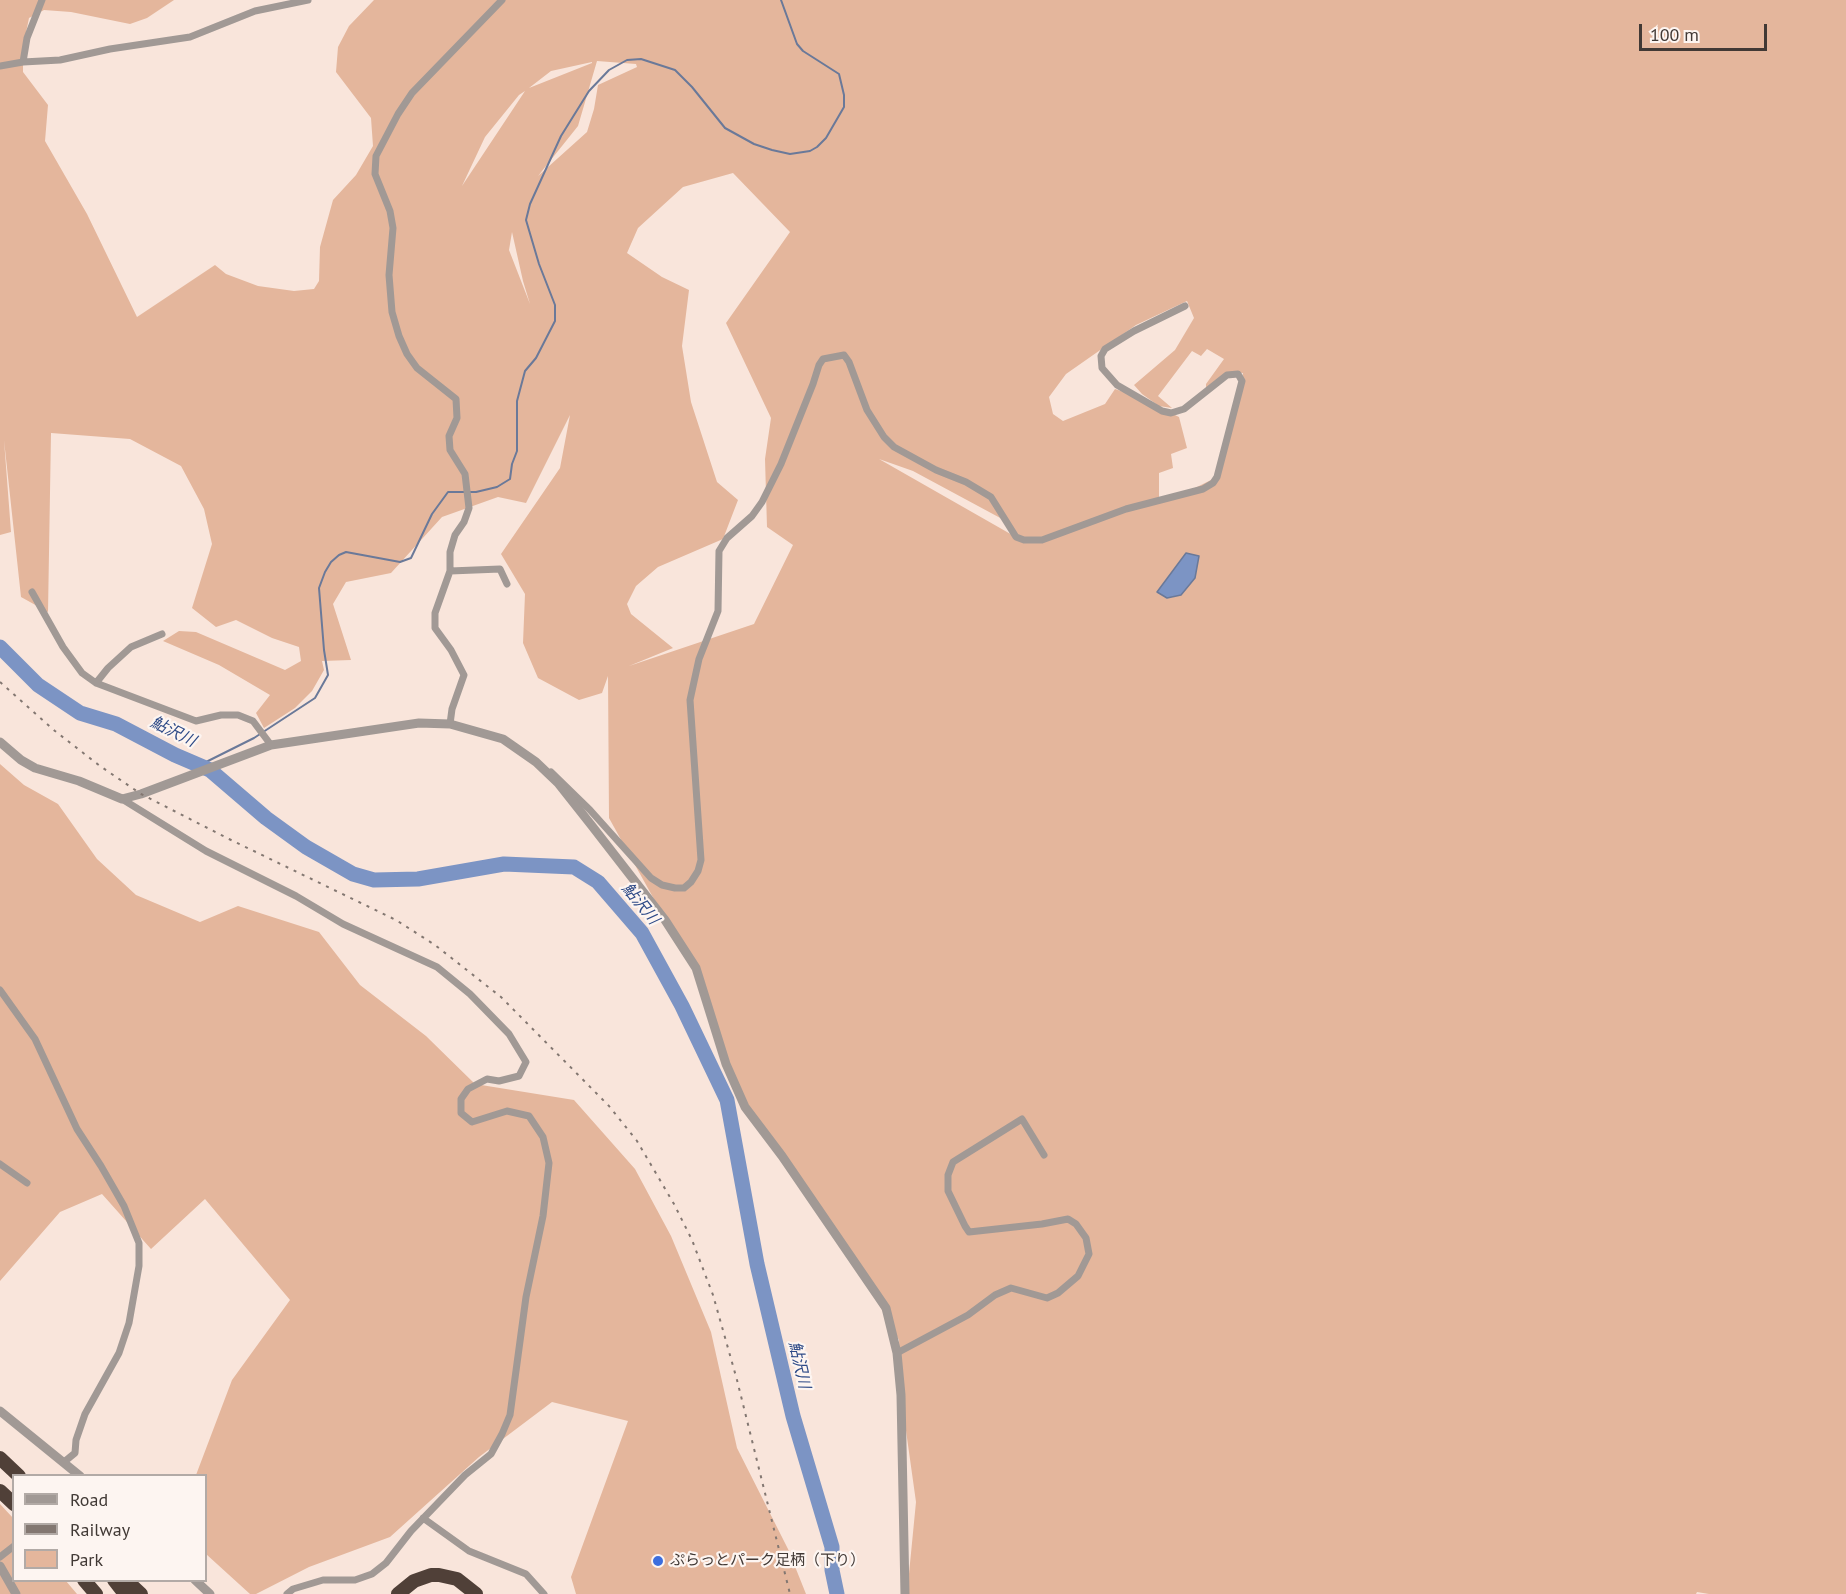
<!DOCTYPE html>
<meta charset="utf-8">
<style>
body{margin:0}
#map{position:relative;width:1846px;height:1594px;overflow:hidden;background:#f9e5db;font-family:"PT Sans",sans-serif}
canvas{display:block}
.legend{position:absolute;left:12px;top:1474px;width:195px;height:108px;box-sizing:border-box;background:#fdf5f1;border:2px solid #b2aaa6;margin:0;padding:8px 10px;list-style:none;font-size:18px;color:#413935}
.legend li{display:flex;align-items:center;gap:12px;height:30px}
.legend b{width:30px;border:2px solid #b2aaa6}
.scale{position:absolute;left:1639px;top:24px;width:128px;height:27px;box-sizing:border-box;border:3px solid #413935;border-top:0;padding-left:8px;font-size:18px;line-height:21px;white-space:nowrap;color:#413935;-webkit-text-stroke:4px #fdf5f1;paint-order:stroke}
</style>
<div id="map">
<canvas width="1846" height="1594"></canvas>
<ul class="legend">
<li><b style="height:8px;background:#a19995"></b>Road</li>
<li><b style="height:8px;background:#837771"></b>Railway</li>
<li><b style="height:16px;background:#e4b69c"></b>Park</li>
</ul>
<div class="scale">100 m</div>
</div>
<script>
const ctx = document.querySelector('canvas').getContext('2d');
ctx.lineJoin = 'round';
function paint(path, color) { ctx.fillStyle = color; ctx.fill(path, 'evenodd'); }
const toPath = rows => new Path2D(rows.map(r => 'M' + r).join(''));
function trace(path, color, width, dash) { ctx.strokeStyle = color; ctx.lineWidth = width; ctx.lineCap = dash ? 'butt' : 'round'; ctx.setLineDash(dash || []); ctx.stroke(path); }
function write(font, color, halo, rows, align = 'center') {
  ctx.font = font + ' "PT Sans","Noto Sans JP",sans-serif'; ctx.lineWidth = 4.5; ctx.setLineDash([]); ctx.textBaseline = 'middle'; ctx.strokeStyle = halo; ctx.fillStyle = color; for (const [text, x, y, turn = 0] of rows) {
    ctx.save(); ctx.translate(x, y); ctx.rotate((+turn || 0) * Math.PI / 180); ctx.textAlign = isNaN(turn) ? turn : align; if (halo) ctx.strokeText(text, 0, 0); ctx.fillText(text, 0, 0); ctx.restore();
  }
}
paint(toPath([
 [0,0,174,0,147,18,130,24,71,12,44,10,29,18,23,47,23,72,48,105,45,141,87,214,137,317,215,265,226,274,258,286,294,291,314,289,319,281,320,247,333,200,356,175,373,146,371,118,336,72,338,47,349,26,374,0,1846,0,1846,1594,1709,1594,1697,1592,1696,1594,907,1594,916,1502,901,1395,899,1340,861,1273,739,1093,701,984,609,818,608,676,602,693,579,700,538,678,523,643,525,594,501,554,560,468,570,415,526,503,498,497,442,517,391,573,346,582,333,604,351,660,322,661,324,670,312,691,295,708,264,728,256,713,270,695,219,665,163,641,179,631,196,632,285,670,301,661,299,647,272,638,236,620,216,627,192,608,212,544,204,509,181,466,130,439,51,433,48,612,21,597,4,440,11,532,0,535],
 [597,61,636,64,637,67,598,85,594,109,587,132,538,176,578,126],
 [592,62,592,63,529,88,551,71],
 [525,91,462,186,485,137,519,95],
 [733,173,790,232,726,323,771,418,765,459,767,527,793,545,754,624,629,666,673,648,631,614,627,604,636,586,658,567,723,539,738,500,717,482,691,402,682,346,689,290,662,277,627,253,638,228,683,187],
 [512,232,523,281,530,304,509,250],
 [1187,301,1194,318,1175,350,1134,385,1142,394,1159,406,1172,408,1158,396,1192,351,1201,356,1207,349,1224,359,1206,384,1206,389,1229,372,1243,373,1242,380,1217,477,1183,494,1159,498,1159,473,1173,468,1171,454,1187,448,1179,417,1136,396,1115,389,1105,404,1063,421,1053,414,1049,397,1066,374,1136,325],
 [879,459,913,471,1004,520,1014,536],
 [0,764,24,785,58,804,97,859,136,895,200,922,238,906,319,932,360,985,426,1036,475,1084,574,1100,635,1169,671,1236,711,1332,737,1448,788,1549,806,1594,576,1594,571,1577,628,1421,552,1402,479,1457,390,1537,309,1567,256,1594,250,1594,206,1554,206,1476,196,1475,232,1380,290,1300,205,1199,151,1249,102,1194,60,1212,0,1281],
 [0,1504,13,1518,14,1580,66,1581,77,1594,0,1594]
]), '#e4b69c');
const water = toPath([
 [1186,553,1199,556,1195,578,1181,595,1167,598,1157,592,1186,553]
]);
paint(water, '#7c94c4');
trace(water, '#6a7999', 1.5);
trace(toPath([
 [198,766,254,738,315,698,328,675,324,650,319,588,325,572,331,562,339,555,346,552,400,562,411,558,432,514,448,492,476,492,497,487,510,479,512,464,517,451,517,401,525,371,536,358,555,321,555,305,539,264,526,220,530,204,561,136,589,91,609,70,627,60,641,59,675,70,692,87,725,128,754,144,772,150,790,154,810,151,817,147,826,138,844,107,844,95,839,74,803,51,797,44,781,0]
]), '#6a7999', 2);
trace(toPath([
 [0,647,38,685,80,713,116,724,175,755,210,770,266,818,306,847,353,874,374,880,418,879,504,864,574,867,598,882,642,933,682,1006,727,1100,757,1264,793,1416,832,1547,832,1570,837,1594]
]), '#7c94c4', 15);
trace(toPath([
 [23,62,27,38,42,0],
 [0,66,23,62,60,60,110,49,190,37,255,11,308,0],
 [450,571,500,569,507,584],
 [32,592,63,647,82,673,96,683,196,721,221,715,238,715,253,721,271,745],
 [96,683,108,668,131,647,162,634],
 [450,724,452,709,464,675,451,650,435,628,435,613,450,571,450,552,455,535,464,522,469,508,465,474,450,450,449,436,457,418,456,399,417,368,407,354,399,336,392,312,389,275,393,228,390,211,375,174,376,156,398,114,412,93,502,0],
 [551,772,590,810,651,878,662,885,675,888,684,888,691,882,698,871,701,860,690,700,699,659,718,611,719,551,727,538,752,516,762,502,781,464,813,384,819,365,823,359,844,355,849,362,867,410,884,437,894,447,936,470,966,482,991,497,1016,537,1024,540,1042,540,1126,509,1203,489,1213,483,1217,477,1242,381,1238,374,1227,375,1184,409,1171,413,1162,411,1117,385,1102,368,1101,356,1105,349,1134,331,1185,306],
 [122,799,206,851,296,896,343,924,437,967,470,994,509,1034,526,1062,519,1076,499,1081,487,1079,468,1089,461,1099,461,1113,472,1122,507,1111,529,1116,543,1137,549,1163,543,1216,526,1297,510,1415,502,1434,491,1454,465,1475,411,1531,386,1563,372,1574,355,1580,323,1580,293,1589,287,1594],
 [0,990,35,1039,77,1129,101,1166,124,1206,139,1243,139,1266,129,1323,119,1353,85,1414,76,1440,75,1453,64,1462],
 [0,1164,27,1183],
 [897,1353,968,1315,995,1295,1011,1288,1047,1298,1058,1293,1078,1276,1089,1254,1086,1238,1076,1224,1068,1219,1042,1224,969,1232,965,1226,948,1191,948,1175,953,1162,1022,1119,1044,1155],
 [423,1518,469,1551,526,1574,544,1594],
 [0,1557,14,1546]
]), '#a19995', 7);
trace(toPath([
 [0,742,21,760,35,768,79,781,122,799,141,794,271,745,419,723,450,724,503,739,536,762,558,783,592,826,665,920,696,968,726,1064,745,1107,782,1156,886,1308,897,1353,901,1395,905,1594],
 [0,1411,80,1476],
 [0,1566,16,1594],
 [195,1580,210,1594]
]), '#a19995', 9);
trace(toPath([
 [0,1458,19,1476],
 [0,1491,14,1504],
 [84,1580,96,1594],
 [114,1580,125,1594],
 [126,1580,141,1594],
 [398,1594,414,1581,431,1575,439,1575,457,1579,476,1594]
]), '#504038', 14);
trace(toPath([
 [0,682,55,731,100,766,141,794,229,839,396,920,435,945,501,997,609,1106,637,1141,674,1204,692,1240,713,1295,737,1380,790,1594]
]), '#837771', 2, [3, 6]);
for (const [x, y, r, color] of [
 [658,1561,6,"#3c6ede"]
]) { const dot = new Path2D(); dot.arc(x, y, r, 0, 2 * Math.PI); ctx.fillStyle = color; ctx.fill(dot); trace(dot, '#fdf5f1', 2); }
write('15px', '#413935', '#fdf5f1', [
 ["ぷらっとパーク足柄（下り）",670,1561]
], 'left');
write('italic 16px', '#2e4a87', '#fdf5f1', [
 ["鮎沢川",173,732,26],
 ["鮎沢川",640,904,51],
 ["鮎沢川",799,1365,77]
]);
</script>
